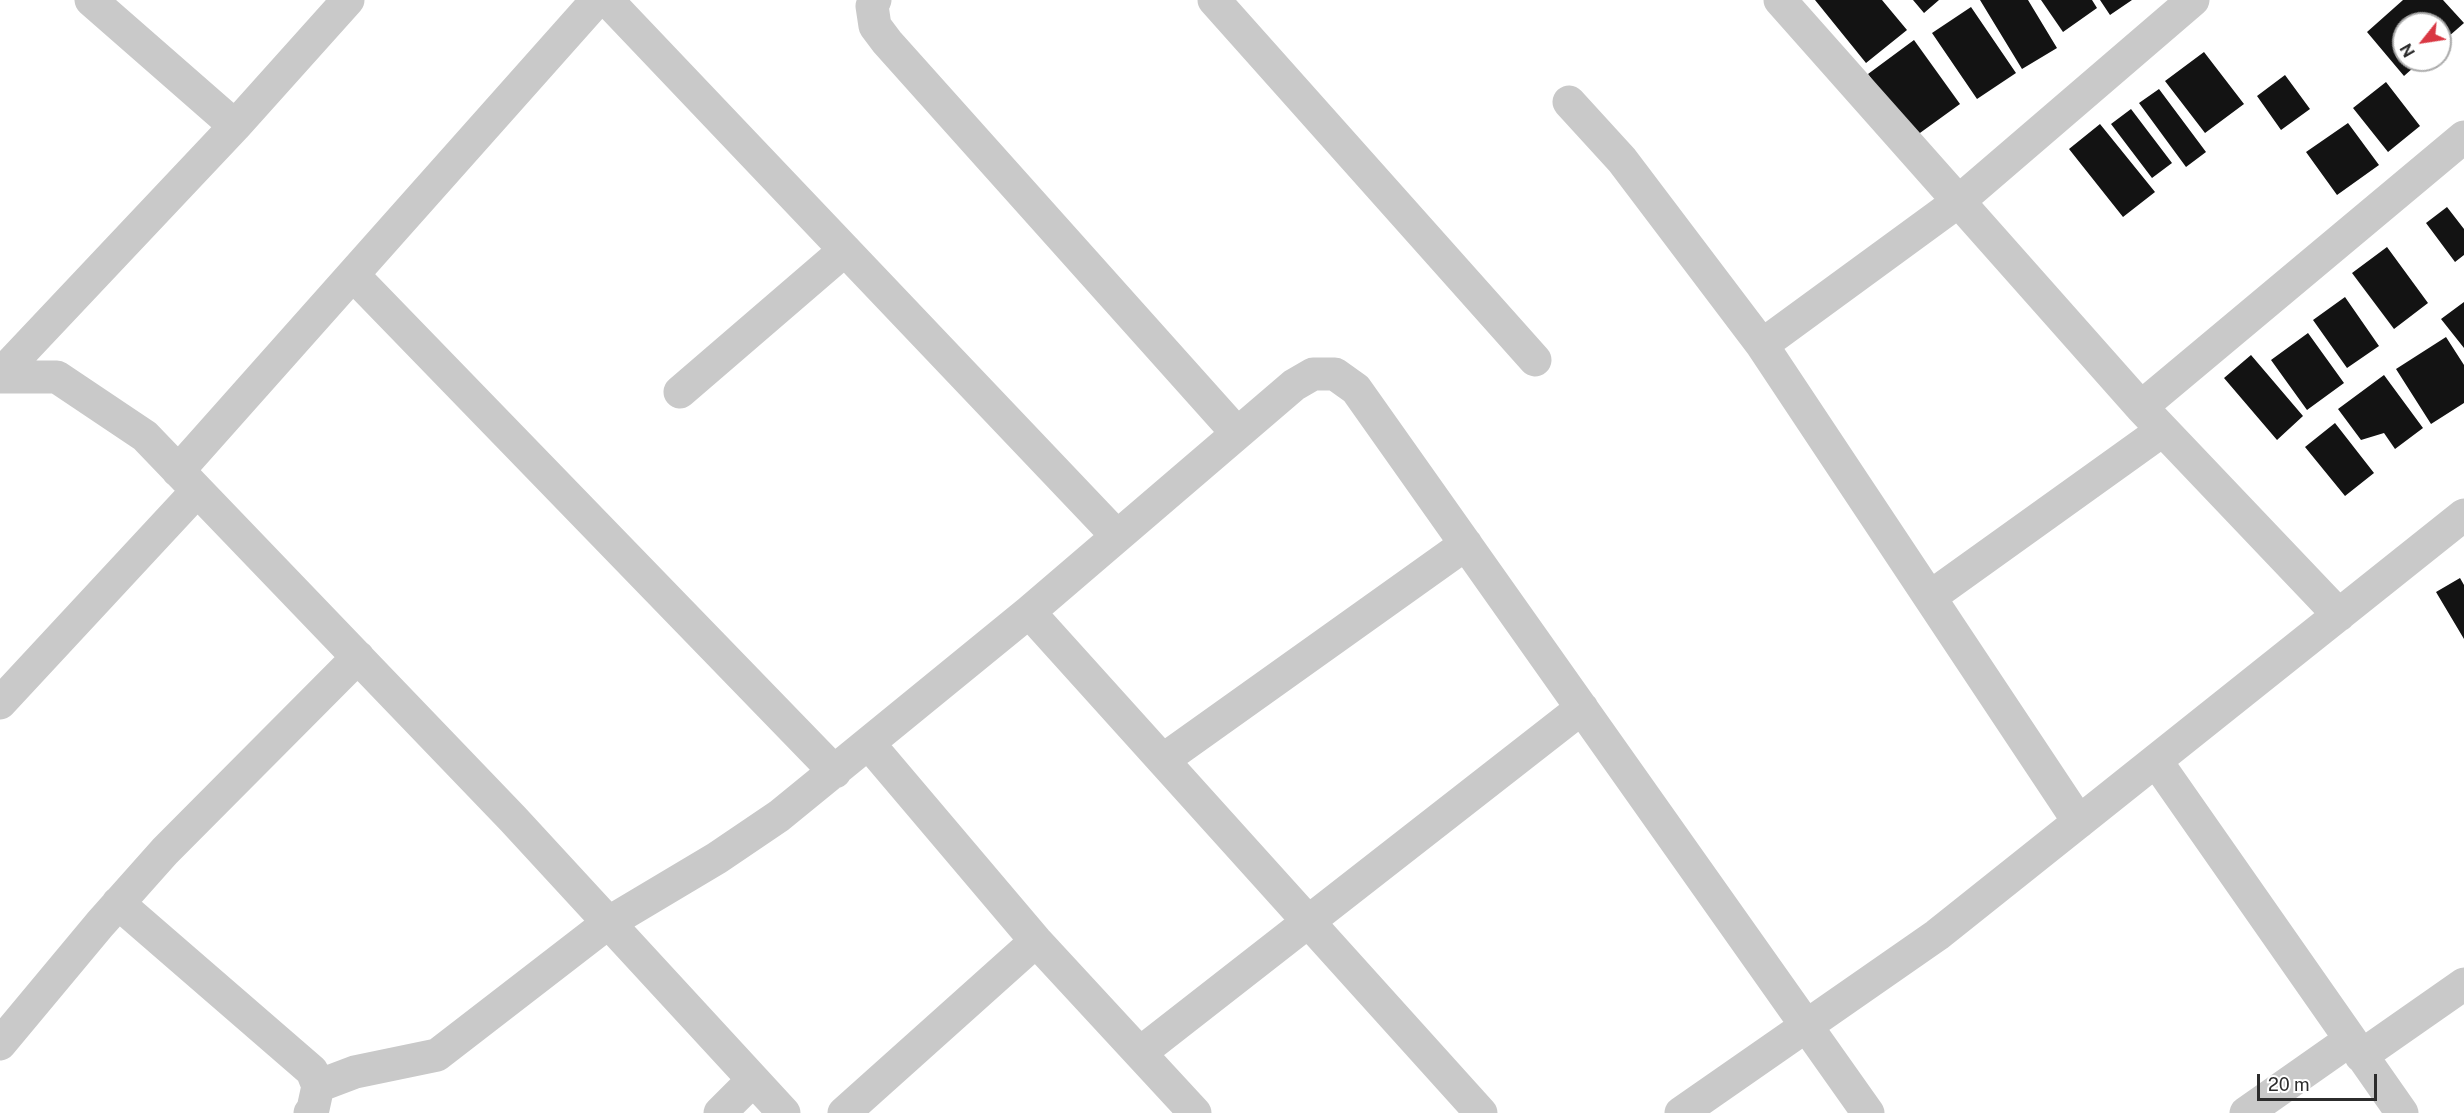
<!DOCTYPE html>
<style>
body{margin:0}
#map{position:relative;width:2464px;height:1113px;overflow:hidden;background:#fff;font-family:"Public Sans",sans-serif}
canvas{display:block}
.north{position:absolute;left:2392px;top:12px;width:60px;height:60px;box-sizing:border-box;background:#fff;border:2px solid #ababab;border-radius:50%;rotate:240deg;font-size:16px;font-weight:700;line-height:24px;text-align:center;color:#2c2c2c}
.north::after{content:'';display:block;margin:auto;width:21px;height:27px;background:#d93743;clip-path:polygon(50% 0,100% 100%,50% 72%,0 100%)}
.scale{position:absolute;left:2257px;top:1074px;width:120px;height:27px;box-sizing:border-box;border:3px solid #2c2c2c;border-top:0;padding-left:8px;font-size:18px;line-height:21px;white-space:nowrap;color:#2c2c2c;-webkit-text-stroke:4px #fff;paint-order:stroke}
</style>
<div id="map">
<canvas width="2464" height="1113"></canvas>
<div class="north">N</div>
<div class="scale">20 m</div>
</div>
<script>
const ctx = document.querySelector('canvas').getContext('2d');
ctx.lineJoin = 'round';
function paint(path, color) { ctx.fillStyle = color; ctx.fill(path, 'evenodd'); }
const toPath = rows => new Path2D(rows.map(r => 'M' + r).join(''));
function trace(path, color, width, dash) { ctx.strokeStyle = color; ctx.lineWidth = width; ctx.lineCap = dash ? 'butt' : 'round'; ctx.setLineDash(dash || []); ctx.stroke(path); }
paint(toPath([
 [1815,0,1882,0,1907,30,1866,63],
 [1913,0,1939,0,1924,13],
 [1980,0,2028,0,2057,48,2022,69],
 [2041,0,2092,0,2097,8,2063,32],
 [2100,0,2132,0,2110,15],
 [2403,0,2443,0,2464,23,2440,44,2440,24,2404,24,2404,60,2422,60,2404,76,2367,32],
 [1971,7,2016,73,1977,99,1932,33],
 [1914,40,1960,104,1913,138,1868,74],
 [2204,52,2244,104,2205,133,2165,81],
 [2285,75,2310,109,2281,130,2257,96],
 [2386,82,2420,126,2388,152,2353,108],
 [2159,89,2206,152,2186,167,2139,103],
 [2131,109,2172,163,2152,178,2111,124],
 [2348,123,2379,165,2337,195,2306,152],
 [2100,124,2155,192,2123,217,2069,149],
 [2447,207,2464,229,2464,255,2455,262,2426,223],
 [2387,247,2428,303,2394,329,2352,273],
 [2345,297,2379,346,2347,368,2313,320],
 [2464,302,2464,348,2441,319],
 [2308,333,2344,383,2307,410,2271,360],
 [2446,337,2464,365,2464,403,2431,424,2396,369],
 [2251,355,2303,416,2277,440,2224,378],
 [2384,375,2423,428,2395,449,2384,433,2361,440,2338,409],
 [2335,423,2374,473,2345,496,2305,447],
 [2460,578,2464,585,2464,639,2436,592]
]), '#131313');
trace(toPath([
 [91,0,235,126],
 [607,0,1117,536],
 [875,0,872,6,875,26,887,42,1237,433],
 [1214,0,1535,360],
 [1780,0,2141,407,2339,615],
 [1569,102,1622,160,1762,345,2079,822],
 [353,275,835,772],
 [1762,345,1959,201,2193,0],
 [0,375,235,126,348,0],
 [0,377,57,377,145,436,513,819,784,1113],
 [680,392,845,250],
 [2141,407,2464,137],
 [178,471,597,0],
 [1930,597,2163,430],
 [1029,612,1481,1113],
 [0,703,197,491],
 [869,744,1036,941,1195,1113],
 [1163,760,1466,544],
 [2156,761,2402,1113],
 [118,903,312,1071,318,1086,313,1109,310,1113],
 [0,1044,100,924,165,851,358,657],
 [1140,1053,1582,708],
 [2361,1056,2464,984],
 [318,1086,355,1072,437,1055,608,923,717,858,779,816,1029,612,1294,385,1313,374,1335,374,1356,389,1868,1113],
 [720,1113,752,1081],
 [844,1113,1036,941],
 [1681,1113,1937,935,2464,515],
 [2246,1113,2350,1040]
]), '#c9c9c9', 33);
</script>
